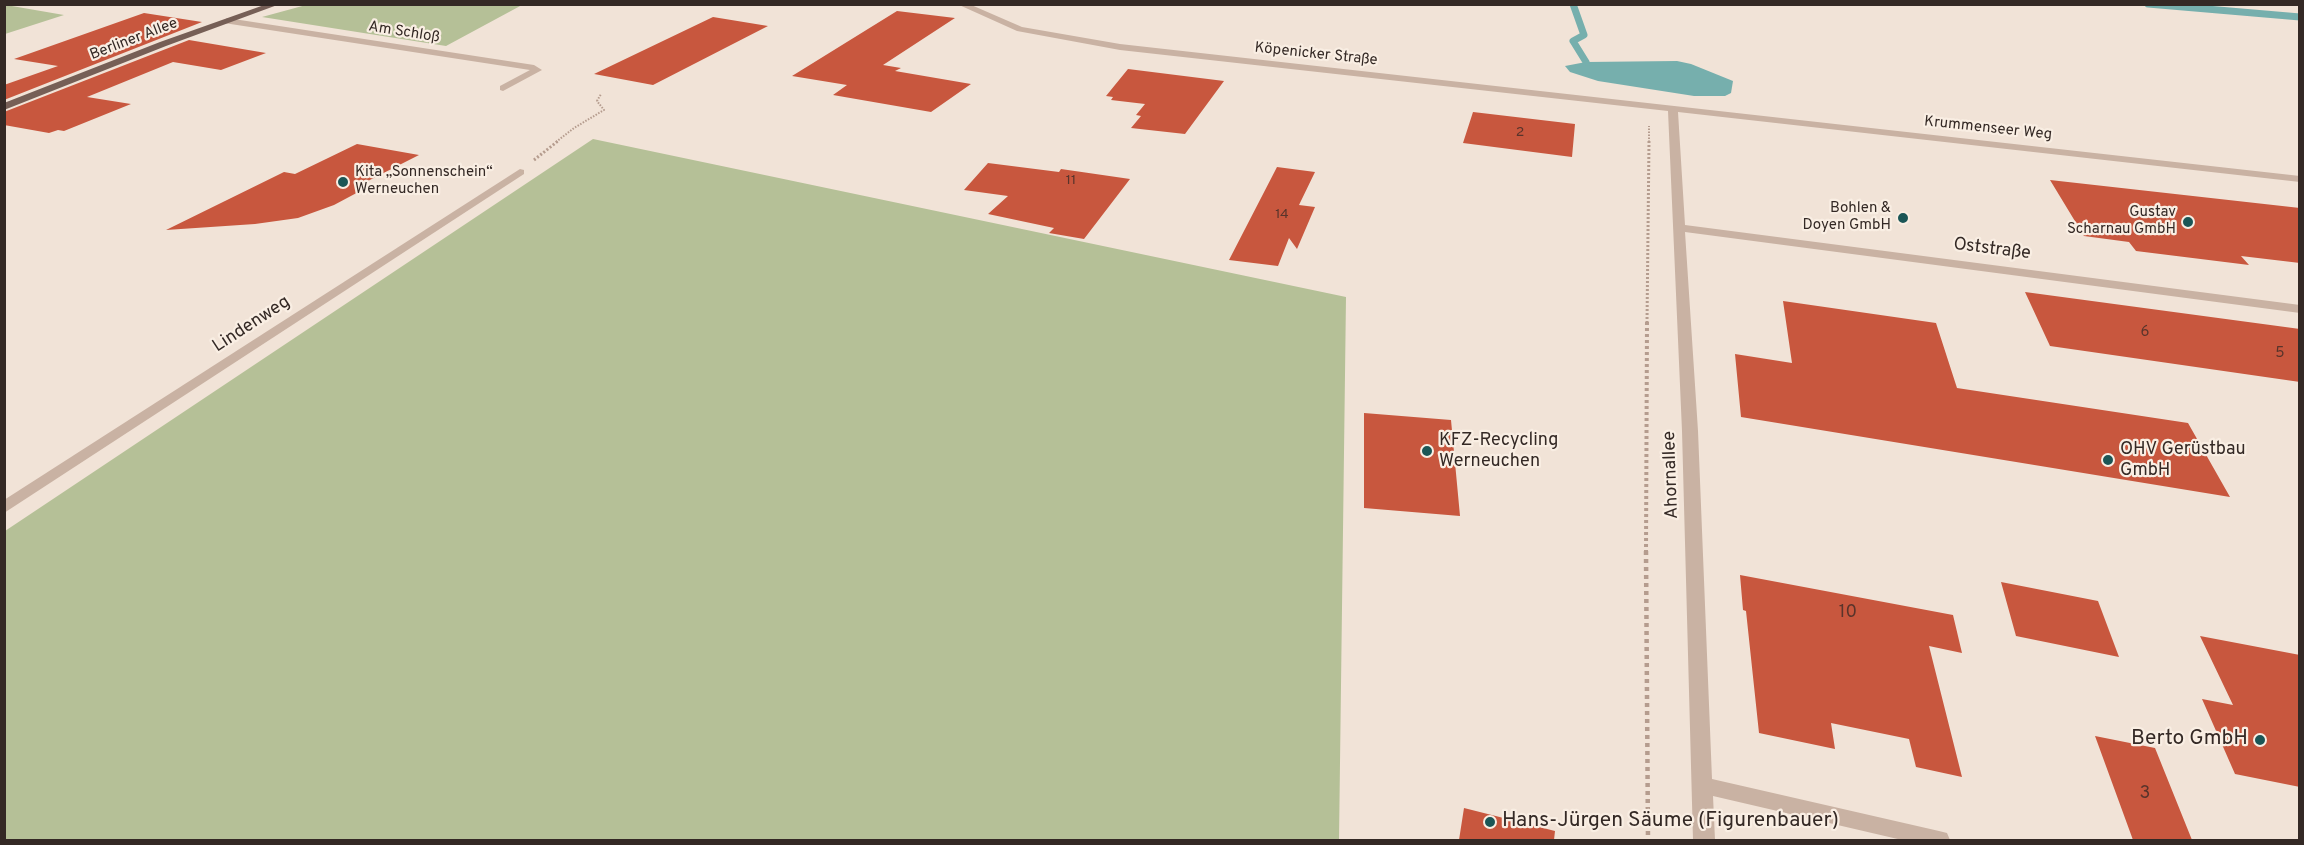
<!DOCTYPE html>
<meta charset="utf-8">
<style>
body{margin:0}
#map{position:relative;width:2304px;height:845px;overflow:hidden;background:#f1e3d7;font-family:Overpass,sans-serif}
canvas{display:block}
.frame{position:absolute;inset:0;border:6px solid #342925;pointer-events:none}
</style>
<div id="map">
<canvas width="2304" height="845"></canvas>
<div class="frame"></div>
</div>
<script>
const ctx = document.querySelector('canvas').getContext('2d');
ctx.lineJoin = 'round';
function paint(path, color) { ctx.fillStyle = color; ctx.fill(path, 'evenodd'); }
const toPath = rows => new Path2D(rows.map(r => 'M' + r).join(''));
function trace(path, color, width, dash) { ctx.strokeStyle = color; ctx.lineWidth = width; ctx.lineCap = dash ? 'butt' : 'round'; ctx.setLineDash(dash || []); ctx.stroke(path); }
function write(font, color, halo, rows, align = 'center') {
  ctx.font = font + ' Overpass,sans-serif'; ctx.lineWidth = 4.5; ctx.setLineDash([]); ctx.textBaseline = 'middle'; ctx.strokeStyle = halo; ctx.fillStyle = color; for (const [text, x, y, turn = 0] of rows) {
    ctx.save(); ctx.translate(x, y); ctx.rotate((+turn || 0) * Math.PI / 180); ctx.textAlign = isNaN(turn) ? turn : align; if (halo) ctx.strokeText(text, 0, 0); ctx.fillText(text, 0, 0); ctx.restore();
  }
}
paint(toPath([
 [4,5,6,5,64,15,5,34],
 [306,5,306,4,522,5,446,46,262,17],
 [593,139,1346,297,1339,840,5,840,5,531]
]), '#b5c097');
paint(toPath([
 [1677,61,1691,64,1733,81,1731,93,1725,96,1694,96,1598,81,1570,72,1565,66,1586,62]
]), '#76afad');
trace(toPath([
 [1573,4,1584,35,1573,41,1586,62],
 [2148,4,2300,17]
]), '#76afad', 7);
paint(toPath([
 [897,11,955,18,883,65,901,68,895,71,971,84,931,112,833,95,847,85,792,76],
 [144,13,202,22,4,100,4,85,58,66,14,59],
 [713,17,768,26,653,85,594,74],
 [189,40,266,53,221,70,173,62,87,97,131,104,64,131,58,130,49,133,4,125,4,112],
 [1128,69,1224,81,1185,134,1131,128,1141,116,1136,115,1145,104,1111,100,1113,97,1106,96],
 [1473,112,1575,124,1572,157,1463,143],
 [357,144,419,155,356,187,364,189,334,205,298,218,255,224,166,230,284,172,295,174],
 [988,163,1059,172,1061,169,1130,179,1084,239,1049,233,1054,228,988,214,1008,196,964,190],
 [1277,167,1315,172,1299,205,1315,207,1297,249,1289,238,1278,266,1229,260],
 [2050,180,2300,208,2300,263,2241,256,2249,265,2136,251,2129,242,2084,236],
 [2025,292,2300,329,2300,382,2050,346],
 [1783,301,1936,323,1957,388,2188,423,2230,497,1741,417,1735,354,1792,363],
 [1364,413,1451,420,1460,516,1364,508],
 [1740,575,1953,615,1962,653,1929,646,1962,777,1916,767,1909,739,1831,723,1835,749,1759,733,1746,611,1743,610],
 [2001,582,2098,601,2119,657,2016,636],
 [2200,636,2300,655,2300,787,2235,774,2202,699,2233,705],
 [2095,736,2155,748,2192,840,2133,840],
 [1464,808,1555,831,1554,840,1459,840]
]), '#c8573e');
trace(toPath([
 [556,142,574,128,604,110,597,101,601,94],
 [1649,142,1649,126]
]), '#b59c8e', 2, [1.5, 1.5]);
trace(toPath([
 [534,160,558,141],
 [1647,323,1649,141]
]), '#b59c8e', 3, [2, 2]);
trace(toPath([
 [1646,553,1647,321]
]), '#b59c8e', 4, [3, 3]);
trace(toPath([
 [1646,551,1648,840]
]), '#b59c8e', 4.5, [4, 4]);
paint(toPath([
 [520,169,524,170,524,174,4,513,4,500,520,169]
]), '#c9b2a3');
paint(toPath([
 [957,4,969,4,1022,27,1120,44,2300,176,2300,182,1678,112,1685,225,2300,305,2300,313,1685,232,1698,431,1712,779,1939,831,1947,833,1950,840,1902,840,1713,796,1715,840,1693,840,1682,431,1668,111,1120,50,1017,31,957,4],
 [227,18,534,65,542,70,503,91,500,90,500,86,530,70,224,23,223,21,227,18]
]), '#c9b2a3');
paint(toPath([
 [267,4,280,4,166,46,4,110,4,103,160,42,267,4]
]), '#765f56');
for (const [x, y, r, color] of [
 [343,182,6,"#1b5656"],
 [1903,218,6,"#1b5656"],
 [2188,222,6,"#1b5656"],
 [1427,451,6,"#1b5656"],
 [2108,460,6,"#1b5656"],
 [2260,740,6,"#1b5656"],
 [1490,822,6,"#1b5656"]
]) { const dot = new Path2D(); dot.arc(x, y, r, 0, 2 * Math.PI); ctx.fillStyle = color; ctx.fill(dot); trace(dot, '#f9eee3', 2); }
write('14px', '#59342b', null, [
 ["2",1520,133],
 ["11",1071,181],
 ["14",1282,215]
]);
write('15px', '#342925', '#f9eee3', [
 ["Am Schloß",404,33,9],
 ["Berliner Allee",134,40,-21],
 ["Köpenicker Straße",1316,55,6],
 ["Krummenseer Weg",1988,129,6]
]);
write('15px', '#342925', '#f9eee3', [
 ["Kita „Sonnenschein“",355,173,"left"],
 ["Werneuchen",355,190,"left"],
 ["Bohlen &",1891,209],
 ["Doyen GmbH",1891,226],
 ["Gustav",2176,213],
 ["Scharnau GmbH",2176,230]
], 'right');
write('15px', '#59342b', null, [
 ["6",2145,333],
 ["5",2280,354]
]);
write('18px', '#342925', '#f9eee3', [
 ["Oststraße",1992,250,7],
 ["Lindenweg",252,325,-33],
 ["Ahornallee",1672,475,-92]
]);
write('18px', '#342925', '#f9eee3', [
 ["KFZ-Recycling",1439,441],
 ["Werneuchen",1439,462],
 ["OHV Gerüstbau",2120,450],
 ["GmbH",2120,471]
], 'left');
write('18px', '#59342b', null, [
 ["10",1848,613],
 ["3",2145,794]
]);
write('21px', '#342925', '#f9eee3', [
 ["Berto GmbH",2248,740],
 ["Hans-Jürgen Säume (Figurenbauer)",1502,822,"left"]
], 'right');
</script>
